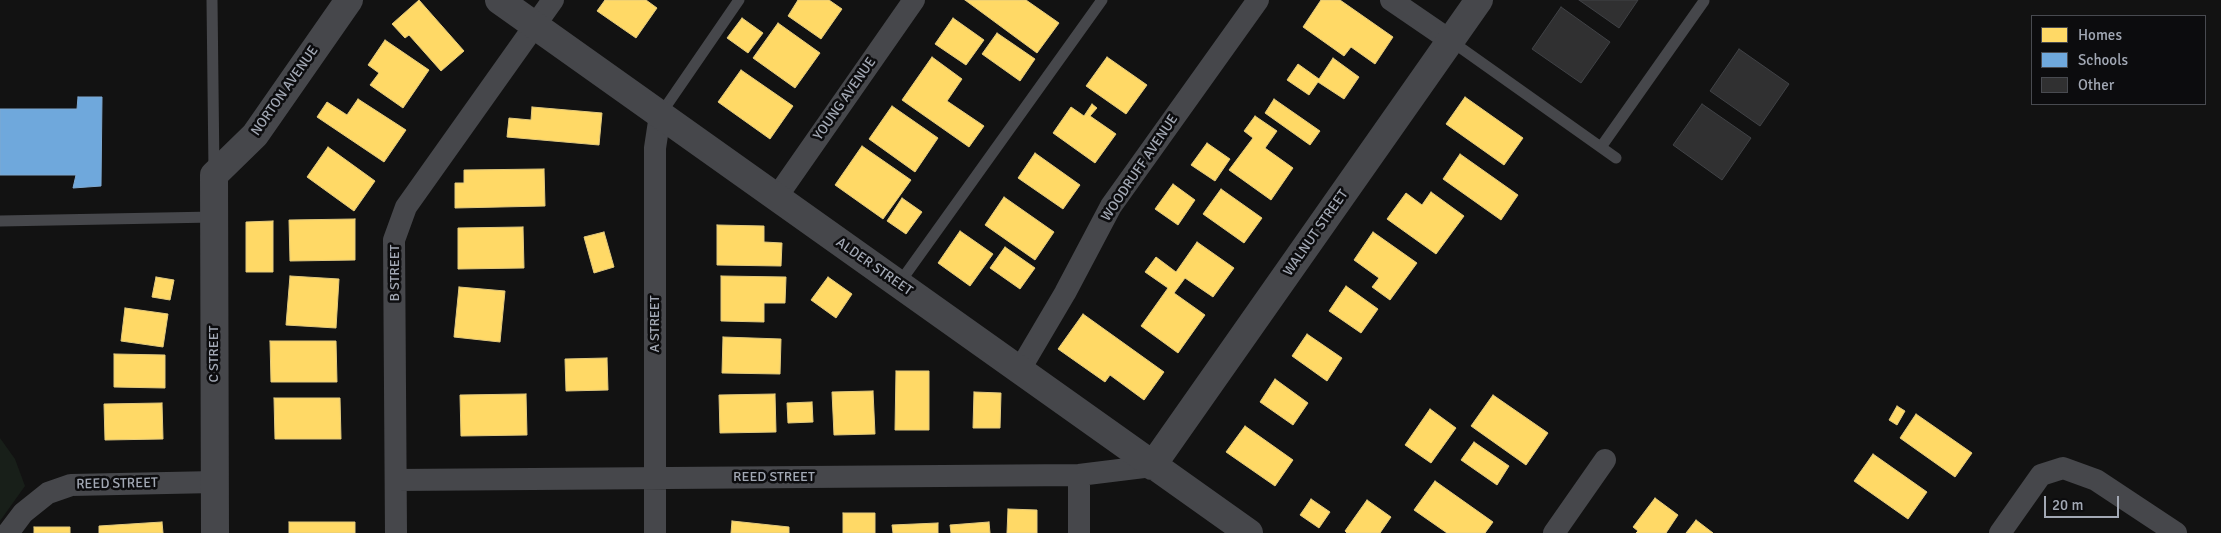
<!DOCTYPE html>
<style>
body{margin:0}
#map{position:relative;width:2221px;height:533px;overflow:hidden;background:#121212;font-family:Signika,sans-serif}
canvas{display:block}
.legend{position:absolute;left:2031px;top:15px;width:175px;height:90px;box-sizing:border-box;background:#0c0c0e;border:1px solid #484a50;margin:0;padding:6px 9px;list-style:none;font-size:15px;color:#a2a8b4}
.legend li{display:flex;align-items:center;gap:10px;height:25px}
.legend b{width:25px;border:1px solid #484a50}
.scale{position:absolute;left:2044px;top:496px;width:75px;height:22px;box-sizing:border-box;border:2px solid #a2a8b4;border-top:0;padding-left:6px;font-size:15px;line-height:18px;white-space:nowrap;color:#a2a8b4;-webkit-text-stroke:4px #0c0c0e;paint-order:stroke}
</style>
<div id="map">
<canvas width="2221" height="533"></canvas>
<ul class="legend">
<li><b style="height:14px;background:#ffd966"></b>Homes</li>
<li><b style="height:14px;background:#6fa8dc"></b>Schools</li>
<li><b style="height:14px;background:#303031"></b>Other</li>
</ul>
<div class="scale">20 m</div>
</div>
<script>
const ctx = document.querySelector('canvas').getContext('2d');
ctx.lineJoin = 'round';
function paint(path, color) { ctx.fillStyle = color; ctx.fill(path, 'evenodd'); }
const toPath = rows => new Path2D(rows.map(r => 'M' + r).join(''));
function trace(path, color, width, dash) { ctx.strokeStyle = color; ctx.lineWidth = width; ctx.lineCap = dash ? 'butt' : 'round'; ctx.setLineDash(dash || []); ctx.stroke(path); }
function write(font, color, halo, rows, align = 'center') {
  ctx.font = font + ' Signika,sans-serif'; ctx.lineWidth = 5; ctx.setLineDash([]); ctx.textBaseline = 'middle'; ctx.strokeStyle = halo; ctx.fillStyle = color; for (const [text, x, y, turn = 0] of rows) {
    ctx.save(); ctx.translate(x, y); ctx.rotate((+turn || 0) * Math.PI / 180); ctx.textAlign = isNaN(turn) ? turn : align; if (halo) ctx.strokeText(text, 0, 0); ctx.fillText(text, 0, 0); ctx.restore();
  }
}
paint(toPath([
 [0,438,15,459,25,486,0,521]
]), '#181f19');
const homes = toPath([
 [419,0,464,51,441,71,409,35,405,38,392,24,419,0],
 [605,0,646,0,657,8,636,38,597,11,605,0],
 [798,0,829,0,842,9,821,39,788,16,798,0],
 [965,0,1026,0,1059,23,1037,53,965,0],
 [1321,0,1340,0,1393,37,1375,64,1351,47,1344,56,1303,27,1321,0],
 [742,18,763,33,748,53,727,38,742,18],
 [953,18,984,40,966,65,935,44,953,18],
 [778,23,820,53,795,88,753,58,778,23],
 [997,33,1035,59,1020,81,982,54,997,33],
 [385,40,429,70,403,108,370,85,379,73,368,65,385,40],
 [932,57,962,79,947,101,984,126,969,147,902,100,932,57],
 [1107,57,1147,85,1126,114,1086,86,1107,57],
 [1333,58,1359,77,1344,99,1318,82,1309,95,1287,80,1298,64,1319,79,1333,58],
 [741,70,793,106,770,139,718,102,741,70],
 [1465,97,1523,138,1504,165,1446,124,1465,97],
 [358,99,406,130,384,162,317,117,327,102,347,115,358,99],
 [1274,99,1320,131,1310,145,1265,113,1274,99],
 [1092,104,1097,108,1090,116,1116,134,1095,163,1053,133,1071,107,1084,116,1092,104],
 [892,106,938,138,915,172,869,139,892,106],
 [532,107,602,113,599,145,507,137,509,118,531,120,532,107],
 [1255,116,1277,131,1265,148,1293,168,1271,200,1229,170,1253,138,1244,131,1255,116],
 [1207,143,1230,159,1215,181,1191,165,1207,143],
 [862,146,911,180,883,219,835,185,862,146],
 [328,147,375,181,354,211,307,177,328,147],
 [1035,153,1080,185,1063,209,1018,178,1035,153],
 [1460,154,1518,195,1501,220,1443,179,1460,154],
 [544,169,545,206,455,208,455,183,464,183,464,170,544,169],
 [1173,184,1195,200,1178,225,1155,209,1173,184],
 [1221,189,1262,218,1244,243,1203,214,1221,189],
 [1431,192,1464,216,1436,254,1387,219,1406,193,1422,205,1431,192],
 [1004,197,1054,232,1035,260,985,225,1004,197],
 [902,198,922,212,906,234,887,221,902,198],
 [355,219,355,260,290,261,289,220,355,219],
 [273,221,273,272,246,272,246,222,273,221],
 [717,225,764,226,764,242,782,243,781,266,717,265,717,225],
 [523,227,524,268,458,269,458,228,523,227],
 [960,231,993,254,970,286,938,263,960,231],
 [604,232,614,267,594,273,584,237,604,232],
 [1373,232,1417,263,1390,300,1372,287,1379,278,1354,260,1373,232],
 [1197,242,1234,268,1213,297,1185,278,1174,293,1205,315,1178,353,1141,326,1168,288,1145,272,1156,257,1176,272,1197,242],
 [1005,247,1035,268,1020,289,990,268,1005,247],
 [290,276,339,279,336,328,286,325,290,276],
 [721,276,786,277,785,303,764,303,764,322,721,321,721,276],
 [156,277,174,280,170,300,152,297,156,277],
 [828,277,852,294,836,318,811,300,828,277],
 [1346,286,1378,309,1361,333,1329,311,1346,286],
 [459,287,505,291,500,342,454,337,459,287],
 [125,308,168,314,163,347,121,341,125,308],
 [1083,314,1164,372,1144,400,1110,375,1105,382,1058,349,1083,314],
 [1307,334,1342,358,1327,381,1292,356,1307,334],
 [723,337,781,339,780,374,722,373,723,337],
 [270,341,336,341,337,382,271,382,270,341],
 [114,354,165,355,165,388,114,387,114,354],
 [607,358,608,390,566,391,565,359,607,358],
 [896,371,929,371,929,430,895,430,896,371],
 [1275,379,1308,403,1293,425,1260,402,1275,379],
 [873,391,875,434,834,435,832,392,873,391],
 [974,392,1001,393,1000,428,973,428,974,392],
 [526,394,527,435,461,436,460,395,526,394],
 [775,394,776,432,720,433,719,395,775,394],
 [1493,395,1548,433,1526,465,1471,426,1493,395],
 [274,398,340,398,341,439,275,439,274,398],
 [812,402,813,422,788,423,787,403,812,402],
 [162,403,163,439,105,440,104,404,162,403],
 [1897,406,1905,411,1897,425,1889,420,1897,406],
 [1430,409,1456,428,1431,463,1405,445,1430,409],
 [1916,414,1972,453,1955,477,1900,438,1916,414],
 [1245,426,1293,460,1275,486,1226,452,1245,426],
 [1474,442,1509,466,1497,485,1461,460,1474,442],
 [1873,454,1927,492,1908,519,1854,481,1873,454],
 [1435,481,1493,522,1485,533,1447,533,1414,510,1435,481],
 [1655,498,1678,515,1666,533,1636,533,1638,531,1633,527,1655,498],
 [1311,499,1330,512,1319,528,1300,515,1311,499],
 [1367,500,1391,517,1380,533,1347,533,1345,531,1367,500],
 [1008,509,1037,510,1037,533,1007,533,1008,509],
 [843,513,875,513,875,533,843,533,843,513],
 [1696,520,1713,533,1686,533,1696,520],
 [732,521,789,527,789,533,731,533,732,521],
 [162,522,163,533,99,533,99,526,162,522],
 [289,522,355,522,355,533,289,533,289,522],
 [989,522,990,533,951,533,950,525,989,522],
 [938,523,938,533,893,533,892,525,938,523],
 [34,527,70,527,70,533,34,533,34,527]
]);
paint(homes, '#ffd966');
trace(homes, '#e3ca7d', 1);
const schools = toPath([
 [78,97,102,97,101,186,73,188,76,175,0,175,0,109,77,109,78,97]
]);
paint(schools, '#6fa8dc');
trace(schools, '#7ea8d0', 1);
const building = toPath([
 [1579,0,1638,0,1619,28,1579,0],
 [1561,7,1610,42,1581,83,1532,49,1561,7],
 [1739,49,1789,84,1760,126,1710,91,1739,49],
 [1702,104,1751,138,1722,180,1673,145,1702,104]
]);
paint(building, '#303031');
trace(building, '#404246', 1);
trace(toPath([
 [212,0,214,171],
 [1451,41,1616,158],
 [660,115,739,0],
 [1601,147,1704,1],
 [0,221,214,217],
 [898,285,1102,0]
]), '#46474b', 11);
trace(toPath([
 [1391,0,1451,41],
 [776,198,914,0],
 [1019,371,1065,293,1111,206,1258,0],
 [1079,475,1079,533],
 [396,480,1079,475,1152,466],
 [8,533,23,513,48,493,71,485,215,482],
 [396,533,394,240,406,207,553,0],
 [655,533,655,148,660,115],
 [1554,533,1605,460],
 [2000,533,2041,475,2063,468,2096,480,2176,533]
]), '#46474b', 22);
trace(toPath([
 [499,0,1249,533],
 [1152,466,1479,0],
 [215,533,214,175,255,135,349,0]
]), '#46474b', 28);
write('14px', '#a2a8b4', '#0c0c0e', [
 ["NORTON AVENUE",285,91,-55],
 ["YOUNG AVENUE",845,99,-55],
 ["WOODRUFF AVENUE",1140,168,-56],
 ["WALNUT STREET",1316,233,-55],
 ["ALDER STREET",874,267,35],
 ["B STREET",395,273,-90],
 ["A STREET",655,324,-90],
 ["C STREET",214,354,-90],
 ["REED STREET",774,477],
 ["REED STREET",117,484,-1]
]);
</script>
